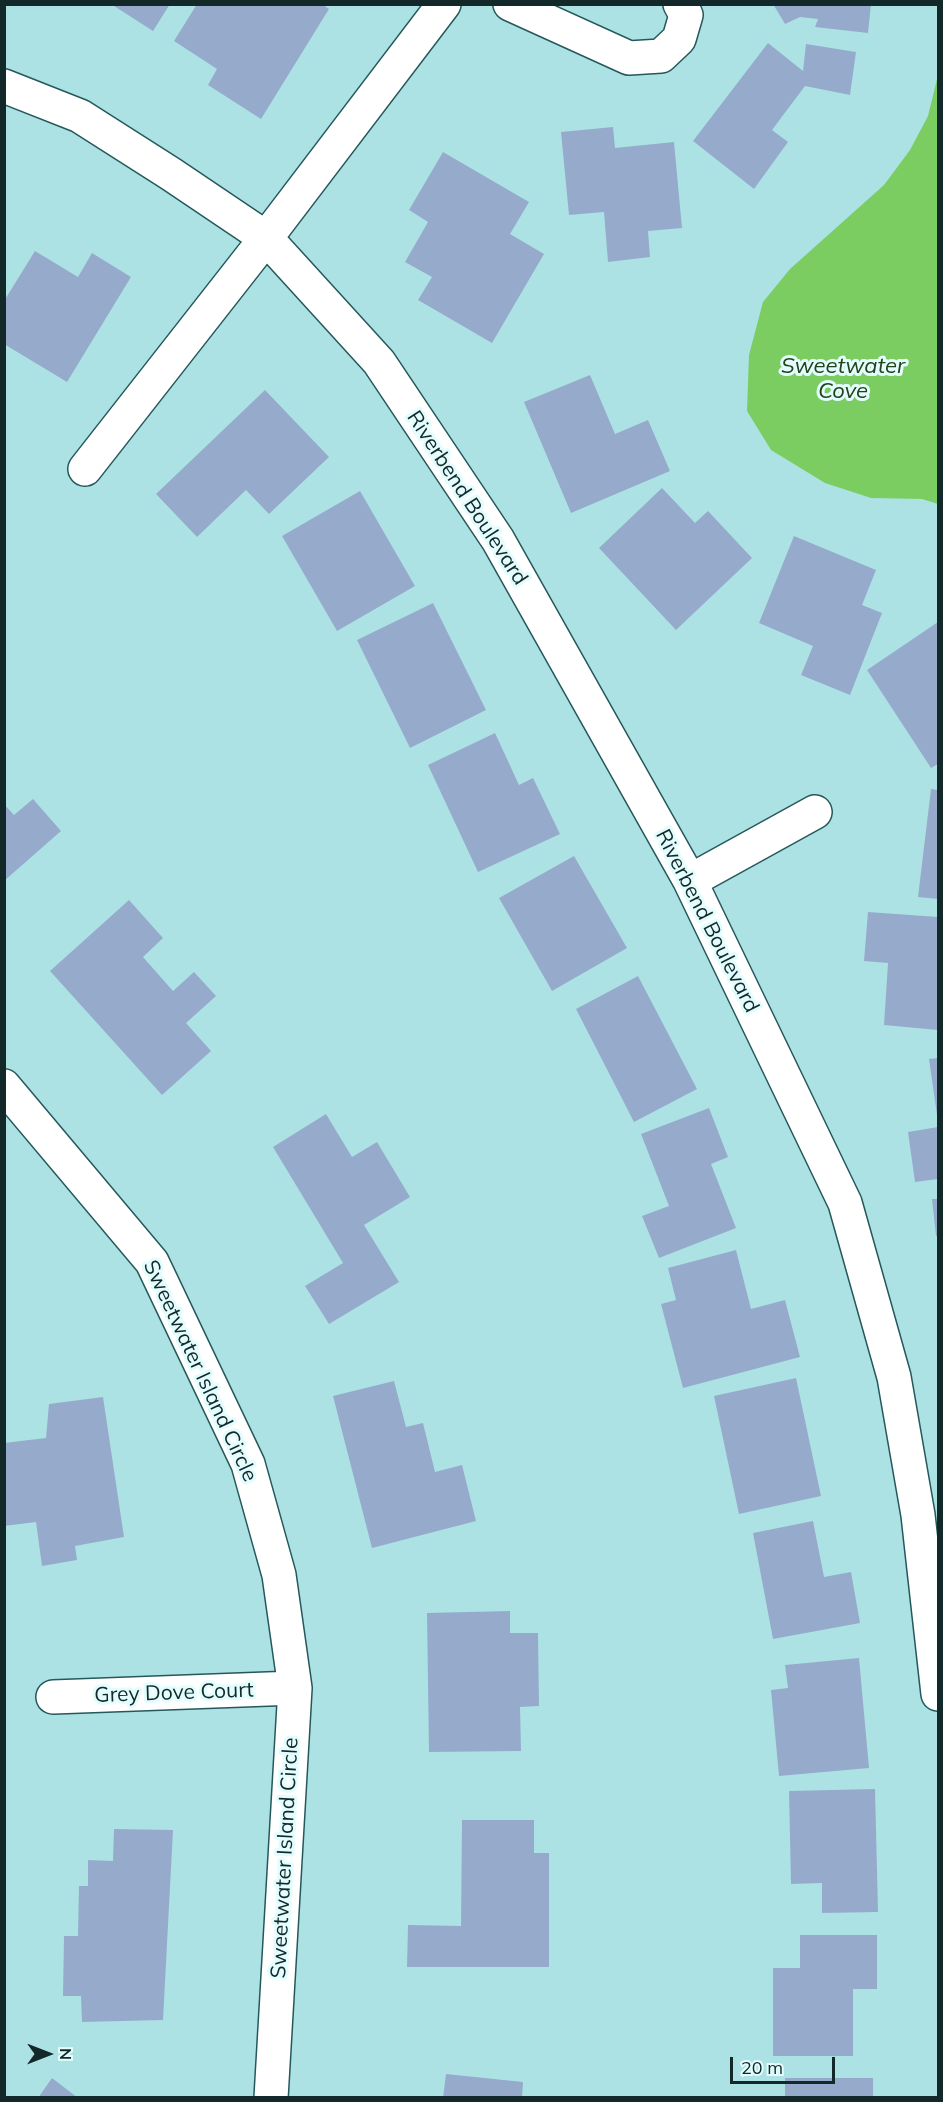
<!DOCTYPE html>
<style>
body{margin:0}
#map{position:relative;width:943px;height:2102px;overflow:hidden;background:#ade2e4;font-family:Mulish,sans-serif}
canvas{display:block}
.frame{position:absolute;inset:0;border:6px solid #132829;pointer-events:none}
.north{position:absolute;left:18px;top:2024px;width:60px;height:60px;-webkit-text-stroke:4px #e3fdfe;paint-order:stroke;rotate:90deg;font-size:16px;font-weight:700;line-height:24px;text-align:center;color:#132829}
.north::after{content:'';display:block;margin:auto;width:21px;height:27px;background:#132829;clip-path:polygon(50% 0,100% 100%,50% 72%,0 100%)}
.scale{position:absolute;left:730px;top:2057px;width:105px;height:27px;box-sizing:border-box;border:3px solid #132829;border-top:0;padding-left:8px;font-size:18px;line-height:21px;white-space:nowrap;color:#132829;-webkit-text-stroke:4px #e3fdfe;paint-order:stroke}
</style>
<div id="map">
<canvas width="943" height="2102"></canvas>
<div class="frame"></div>
<div class="north">N</div>
<div class="scale">20 m</div>
</div>
<script>
const ctx = document.querySelector('canvas').getContext('2d');
ctx.lineJoin = 'round';
function paint(path, color) { ctx.fillStyle = color; ctx.fill(path, 'evenodd'); }
const toPath = rows => new Path2D(rows.map(r => 'M' + r).join(''));
function trace(path, color, width, dash) { ctx.strokeStyle = color; ctx.lineWidth = width; ctx.lineCap = dash ? 'butt' : 'round'; ctx.setLineDash(dash || []); ctx.stroke(path); }
function write(font, color, halo, rows, align = 'center') {
  ctx.font = font + ' Mulish,sans-serif'; ctx.lineWidth = 6; ctx.setLineDash([]); ctx.textBaseline = 'middle'; ctx.strokeStyle = halo; ctx.fillStyle = color; for (const [text, x, y, turn = 0] of rows) {
    ctx.save(); ctx.translate(x, y); ctx.rotate((+turn || 0) * Math.PI / 180); ctx.textAlign = isNaN(turn) ? turn : align; if (halo) ctx.strokeText(text, 0, 0); ctx.fillText(text, 0, 0); ctx.restore();
  }
}
paint(toPath([
 [938,75,938,504,922,499,871,498,825,483,771,450,747,411,749,355,763,302,790,269,884,185,910,150,928,116]
]), '#7bcd62');
paint(toPath([
 [111,4,170,4,153,31],
 [197,4,322,4,329,9,261,119,208,85,217,69,174,41],
 [773,4,871,4,868,33,815,27,818,19,800,17,785,24],
 [768,43,803,71,806,44,856,52,850,95,805,86,772,130,788,142,754,189,693,141],
 [613,127,615,148,674,142,682,228,648,231,650,257,608,262,604,212,569,215,561,132],
 [443,152,529,202,510,234,544,254,492,343,418,300,432,277,405,262,428,222,409,210],
 [35,251,78,277,92,253,131,277,67,382,4,344,4,301],
 [590,375,615,434,648,420,670,471,571,513,524,402],
 [265,390,329,457,269,514,246,490,197,537,156,494],
 [662,488,695,523,708,511,752,558,676,630,599,548],
 [360,491,415,586,337,631,282,536],
 [794,536,876,570,862,605,882,613,850,695,801,675,813,646,759,623],
 [433,603,486,710,410,748,357,640],
 [938,622,938,764,931,768,867,670],
 [495,733,519,785,533,778,560,834,478,872,428,765],
 [931,789,938,790,938,899,918,897],
 [33,799,61,831,4,881,4,804,14,815],
 [574,856,627,948,552,991,499,898],
 [129,900,163,938,143,957,173,991,194,972,216,996,186,1023,211,1051,162,1095,50,971],
 [868,912,938,917,938,1030,884,1025,888,963,864,961],
 [638,976,697,1089,634,1122,576,1009],
 [938,1058,938,1115,937,1115,929,1059],
 [709,1108,728,1157,711,1164,736,1228,659,1258,642,1216,669,1206,641,1134],
 [326,1114,352,1157,377,1142,410,1197,364,1225,399,1282,329,1324,305,1286,343,1263,273,1147],
 [938,1127,938,1179,915,1182,908,1132],
 [932,1199,938,1199,938,1236,936,1236],
 [736,1250,751,1309,785,1300,800,1357,683,1388,661,1304,676,1300,668,1268],
 [796,1378,821,1496,739,1514,714,1396],
 [394,1381,406,1427,423,1423,435,1472,462,1465,476,1521,372,1548,333,1396],
 [103,1397,124,1537,75,1546,77,1560,42,1566,36,1522,4,1526,4,1443,46,1438,49,1404],
 [813,1521,824,1577,851,1572,860,1623,773,1639,753,1533],
 [510,1611,510,1633,538,1633,539,1706,520,1707,521,1751,429,1752,427,1613],
 [859,1658,869,1768,779,1776,771,1690,788,1688,785,1665],
 [875,1789,878,1912,822,1913,822,1883,791,1884,789,1791],
 [462,1820,534,1820,534,1853,549,1853,549,1967,407,1967,408,1925,461,1926],
 [114,1829,173,1830,163,2020,82,2022,81,1996,63,1996,64,1936,78,1936,79,1886,88,1886,88,1860,113,1861],
 [800,1935,877,1935,877,1989,853,1989,853,2056,773,2056,773,1968,800,1968],
 [446,2074,523,2082,522,2098,443,2098],
 [52,2078,78,2098,38,2098],
 [785,2078,873,2078,873,2098,785,2098]
]), '#96abcc');
const minor = toPath([
 [510,4,629,58,661,56,679,39,686,15,680,4],
 [4,86,80,116,171,174,266,238,379,362,498,540,690,881,845,1203,894,1377,918,1515,938,1694],
 [85,469,266,238,444,4],
 [690,881,815,812],
 [4,1086,152,1262,248,1464,279,1575,295,1688,271,2098],
 [53,1697,295,1688]
]);
trace(minor, '#25585a', 36);
trace(minor, '#fff', 33);
write('21px', '#132829', '#e3fdfe', [
 ["Riverbend Boulevard",467,498,57],
 ["Riverbend Boulevard",707,921,63],
 ["Sweetwater Island Circle",200,1371,65],
 ["Grey Dove Court",174,1693,-2],
 ["Sweetwater Island Circle",285,1858,-87]
]);
write('italic 22px', '#224218', '#e3fdfe', [
 ["Sweetwater",843,366],
 ["Cove",843,391]
]);
</script>
